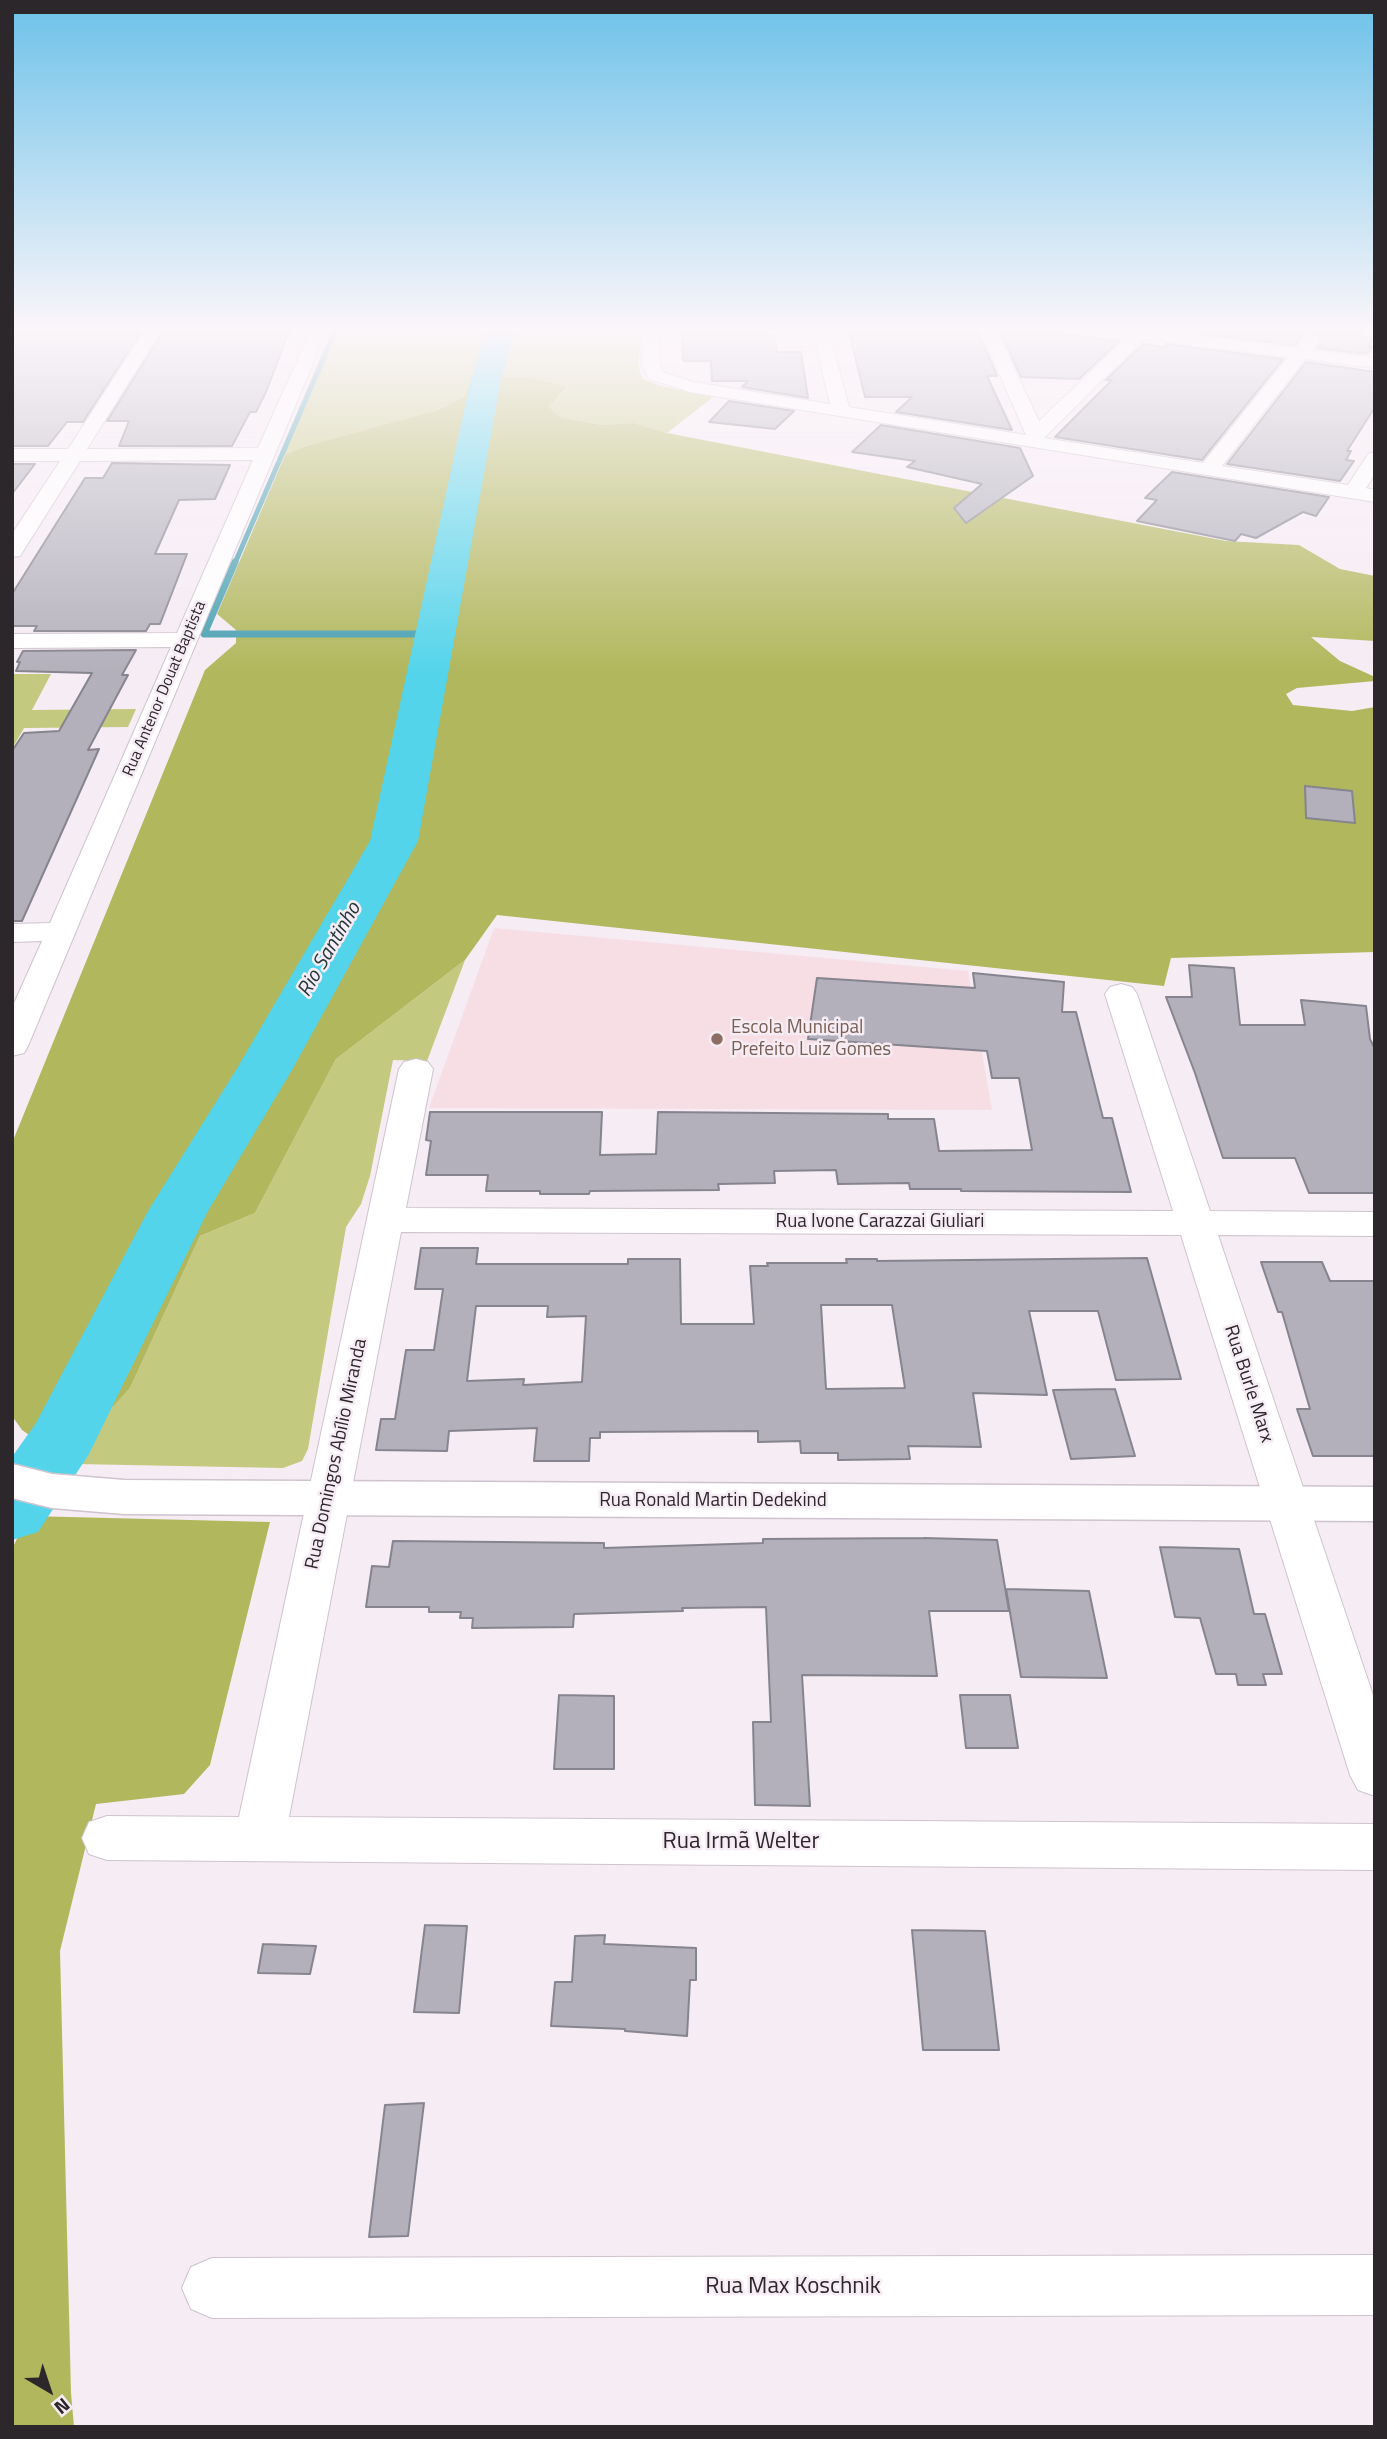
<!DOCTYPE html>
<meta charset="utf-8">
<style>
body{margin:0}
#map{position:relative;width:1387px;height:2439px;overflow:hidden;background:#f6ecf4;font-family:"Titillium Web",sans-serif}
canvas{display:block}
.frame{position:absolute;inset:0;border:14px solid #2b272b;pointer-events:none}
.north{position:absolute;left:14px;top:2355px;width:70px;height:70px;-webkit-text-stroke:5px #f6ecf4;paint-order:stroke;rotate:141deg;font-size:19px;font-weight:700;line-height:28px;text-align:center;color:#2b272b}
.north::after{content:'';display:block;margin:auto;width:24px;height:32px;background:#2b272b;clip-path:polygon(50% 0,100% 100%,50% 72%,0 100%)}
</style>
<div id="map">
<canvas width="1387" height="2439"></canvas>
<div class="frame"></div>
<div class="north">N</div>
</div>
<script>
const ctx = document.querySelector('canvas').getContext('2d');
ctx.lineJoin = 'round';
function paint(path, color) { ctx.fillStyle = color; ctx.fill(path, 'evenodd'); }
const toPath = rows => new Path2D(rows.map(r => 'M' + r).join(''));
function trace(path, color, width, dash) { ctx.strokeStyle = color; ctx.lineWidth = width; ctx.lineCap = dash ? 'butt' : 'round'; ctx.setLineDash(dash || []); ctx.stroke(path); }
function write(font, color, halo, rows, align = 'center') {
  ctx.font = font + ' "Titillium Web",sans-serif'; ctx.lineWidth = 5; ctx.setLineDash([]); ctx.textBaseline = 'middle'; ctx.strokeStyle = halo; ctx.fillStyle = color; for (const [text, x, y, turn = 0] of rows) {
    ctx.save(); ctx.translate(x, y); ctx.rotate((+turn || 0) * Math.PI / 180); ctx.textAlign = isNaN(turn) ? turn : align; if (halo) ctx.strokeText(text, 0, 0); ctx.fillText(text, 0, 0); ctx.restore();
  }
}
paint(toPath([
 [494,928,968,971,992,1110,429,1108]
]), '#f7dee5');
paint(toPath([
 [331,332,642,332,638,364,642,379,665,387,713,397,667,433,634,423,602,425,560,417,549,407,567,388,465,396,436,411,410,420,303,447,285,455,280,453],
 [12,674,51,674,32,710,136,709,128,727,24,728,12,749],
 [465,960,427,1061,393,1060,370,1176,361,1204,346,1227,308,1449,302,1461,283,1468,76,1464,65,1460,130,1388,200,1236,255,1213,336,1059]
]), '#c3c97e');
paint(toPath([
 [528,377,567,387,549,407,560,417,602,425,634,423,667,433,1226,541,1299,545,1340,569,1375,576,1375,641,1311,637,1340,661,1375,677,1375,681,1297,688,1286,694,1293,705,1352,711,1375,707,1375,952,1171,958,1164,986,497,915,465,960,336,1059,255,1213,200,1236,130,1388,65,1460,22,1430,12,1416,12,1143,205,670,236,643,236,630,217,614,285,455,303,447,436,411,465,396,468,387,493,378],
 [28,1516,270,1522,210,1765,184,1794,96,1804,60,1951,71,2393,74,2427,12,2427,12,1549]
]), '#b1b75c');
trace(toPath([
 [235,563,335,332]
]), '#47a0b1', 5);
trace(toPath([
 [235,562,204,634,436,634]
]), '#47a0b1', 7);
paint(toPath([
 [486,332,514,332,501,379,418,841,292,1070,208,1211,89,1454,38,1532,12,1540,12,1457,36,1423,148,1211,236,1070,370,841,471,379,486,332]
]), '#53d4ea');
const building = toPath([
 [12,332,141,332,83,422,67,422,48,446,12,446,12,332],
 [163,332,289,332,266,392,256,412,250,412,232,446,119,446,129,421,107,421,163,332],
 [682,332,767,332,767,336,774,336,777,352,801,352,808,398,742,387,748,381,712,381,711,361,683,361,682,332],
 [849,332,978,332,997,376,987,376,1012,430,896,412,912,397,865,397,849,332],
 [1000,332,1048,332,1119,341,1079,379,1021,377,1000,332],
 [1186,332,1310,332,1304,333,1295,345,1186,332],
 [1313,332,1366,332,1362,337,1373,338,1368,346,1373,346,1367,354,1317,348,1324,339,1313,332],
 [1143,344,1166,347,1166,344,1283,359,1202,460,1055,437,1112,380,1106,380,1143,344],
 [1306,362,1375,372,1375,407,1347,451,1351,451,1346,460,1354,461,1340,481,1227,464,1306,362],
 [729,401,794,411,775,429,709,422,729,401],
 [881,425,1020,448,1033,476,966,523,954,508,982,484,907,467,915,461,852,452,881,425],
 [112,463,230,465,215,499,179,500,155,554,187,554,160,624,150,624,146,631,34,631,37,626,12,626,12,594,85,478,103,478,112,463],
 [12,464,35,464,12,494,12,464],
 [1172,472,1329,497,1316,516,1303,512,1256,538,1241,534,1235,541,1137,521,1157,500,1145,498,1172,472],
 [136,650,122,675,128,675,88,750,99,749,22,921,12,921,12,751,24,733,59,731,92,673,16,671,20,662,17,662,23,651,136,650],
 [1305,786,1352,791,1355,823,1306,818,1305,786],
 [1189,965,1234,968,1240,1025,1305,1025,1301,1000,1366,1006,1370,1039,1375,1049,1375,1193,1309,1193,1295,1158,1223,1158,1195,1073,1166,997,1192,997,1189,965],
 [973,973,1064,982,1062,1012,1076,1012,1103,1118,1112,1118,1131,1192,961,1191,961,1189,910,1189,909,1183,838,1184,836,1170,774,1171,775,1183,718,1184,719,1190,590,1191,589,1194,540,1194,540,1191,486,1191,488,1175,426,1175,431,1141,426,1140,430,1112,602,1112,600,1155,656,1154,658,1112,888,1114,888,1119,934,1119,939,1151,1032,1150,1019,1078,992,1078,987,1051,808,1039,817,978,975,988,973,973],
 [421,1248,478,1248,476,1264,628,1264,628,1259,680,1259,681,1324,754,1324,750,1266,768,1266,767,1263,847,1263,846,1259,877,1259,877,1261,1147,1258,1181,1379,1116,1380,1098,1311,1029,1311,1047,1395,973,1393,981,1447,908,1446,910,1459,838,1460,838,1453,801,1453,800,1441,758,1442,758,1431,600,1432,600,1438,590,1438,589,1461,534,1461,537,1428,449,1431,447,1451,376,1450,381,1419,395,1419,406,1350,434,1350,443,1289,415,1289,421,1248],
 [821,1305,892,1305,905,1388,826,1389,821,1305],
 [476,1306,548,1306,547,1317,586,1316,582,1382,523,1385,524,1379,467,1381,476,1306],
 [1261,1262,1322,1262,1330,1281,1375,1281,1375,1456,1313,1456,1297,1409,1310,1409,1282,1312,1278,1312,1261,1262],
 [1115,1389,1135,1456,1071,1459,1053,1390,1115,1389],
 [924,1538,997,1540,1009,1611,929,1611,937,1676,802,1675,810,1806,755,1805,753,1722,771,1722,766,1607,682,1608,683,1611,574,1614,573,1627,472,1628,473,1618,460,1618,461,1612,429,1612,429,1607,366,1607,372,1566,389,1567,393,1541,604,1543,604,1548,763,1543,763,1539,924,1538],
 [1160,1547,1239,1549,1254,1614,1265,1614,1282,1674,1263,1674,1266,1685,1238,1685,1236,1674,1216,1674,1200,1618,1175,1617,1160,1547],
 [1006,1589,1089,1591,1107,1678,1021,1677,1006,1589],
 [559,1695,614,1696,614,1769,554,1769,559,1695],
 [960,1695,1010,1695,1018,1748,966,1748,960,1695],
 [425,1925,467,1926,459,2013,414,2012,425,1925],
 [912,1930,985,1931,999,2050,923,2050,912,1930],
 [605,1935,604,1944,696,1948,696,1980,690,1980,687,2036,625,2031,625,2029,551,2026,555,1982,572,1982,575,1936,605,1935],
 [263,1944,316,1946,310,1974,258,1973,263,1944],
 [424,2103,408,2236,369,2237,385,2105,424,2103]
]);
paint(building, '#b3b0bb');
trace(building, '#86848e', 2);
const minor = toPath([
 [144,332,160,332,87,449,258,448,310,332,326,332,28,1046,24,1053,12,1056,12,1008,42,941,12,942,12,924,50,923,171,647,12,648,12,634,177,633,253,460,80,461,20,556,12,557,12,534,60,461,12,461,12,449,68,449,144,332],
 [643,332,659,332,660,364,663,372,693,382,830,404,813,332,829,332,849,407,1026,435,981,332,997,332,1039,421,1127,337,1121,332,1167,332,1296,348,1306,335,1312,334,1321,339,1312,350,1375,358,1375,368,1305,359,1222,466,1348,485,1368,454,1375,452,1375,474,1366,488,1375,490,1375,502,690,392,649,379,642,364,643,332],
 [1144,339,1288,357,1203,463,1044,438,1144,339],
 [1121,984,1132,987,1137,994,1210,1211,1375,1212,1375,1236,1218,1235,1375,1701,1375,1796,1358,1790,1350,1775,1181,1235,401,1232,289,1817,1375,1824,1375,1870,107,1860,89,1854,82,1838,89,1822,107,1816,239,1817,399,1069,404,1062,416,1059,428,1062,433,1069,406,1208,1173,1211,1105,994,1110,987,1121,984],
 [1375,2255,1375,2315,212,2318,191,2309,182,2288,191,2267,212,2258,1375,2255]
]);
const tertiary = toPath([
 [12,1464,52,1474,124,1480,1375,1487,1375,1521,124,1514,52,1508,12,1498,12,1464]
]);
trace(minor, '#cec4cd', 2);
trace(tertiary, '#cec4cd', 3);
paint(minor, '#fff');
paint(tertiary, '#fff');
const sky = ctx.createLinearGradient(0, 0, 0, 673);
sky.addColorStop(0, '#6cc1e9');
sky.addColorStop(0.49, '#fbf6fa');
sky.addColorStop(1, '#fbf6fa00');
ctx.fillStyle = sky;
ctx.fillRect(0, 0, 1387, 673);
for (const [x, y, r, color] of [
 [717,1039,7,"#8d6e63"]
]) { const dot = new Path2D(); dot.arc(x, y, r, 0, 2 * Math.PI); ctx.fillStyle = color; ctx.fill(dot); trace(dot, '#f6ecf4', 2.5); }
write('16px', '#2b272b', '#f6ecf4', [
 ["Rua Antenor Douat Baptista",165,689,-67]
]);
write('19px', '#785e54', '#f6ecf4', [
 ["Escola Municipal",731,1028],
 ["Prefeito Luiz Gomes",731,1050]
], 'left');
write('19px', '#2b272b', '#f6ecf4', [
 ["Rua Ivone Carazzai Giuliari",880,1222],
 ["Rua Burle Marx",1248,1384,72],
 ["Rua Domingos Abílio Miranda",337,1454,-78],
 ["Rua Ronald Martin Dedekind",713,1501]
]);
write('italic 21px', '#22383c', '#f6ecf4', [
 ["Rio Santinho",330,950,-60]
]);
write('23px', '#2b272b', '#f6ecf4', [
 ["Rua Irmã Welter",741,1842],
 ["Rua Max Koschnik",793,2287]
]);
</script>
